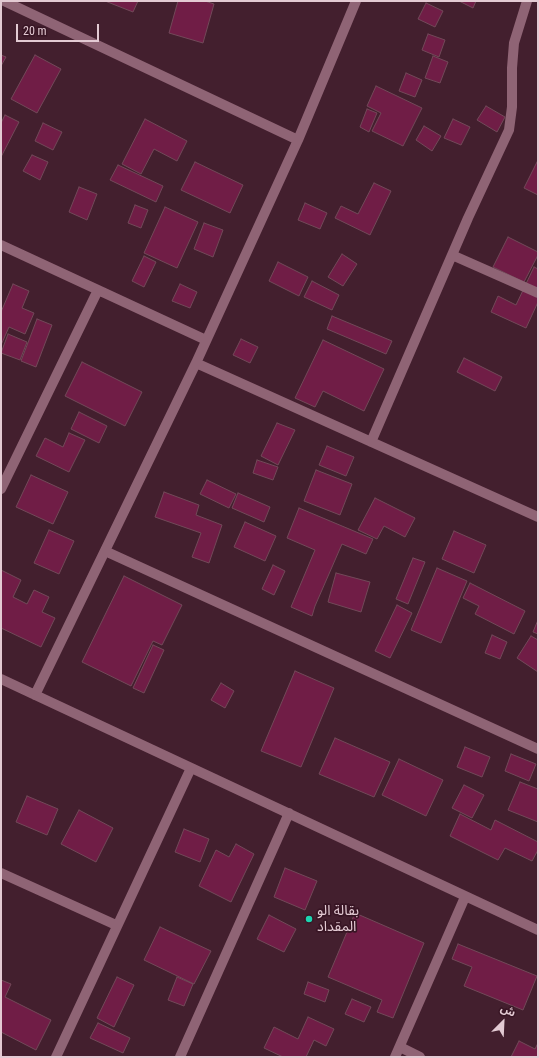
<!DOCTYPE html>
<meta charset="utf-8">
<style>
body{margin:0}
#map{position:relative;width:539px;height:1058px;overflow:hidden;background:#431f2e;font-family:"Roboto Condensed","Noto Sans Arabic",sans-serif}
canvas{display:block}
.frame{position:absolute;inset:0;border:2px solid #e3cad3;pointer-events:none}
.north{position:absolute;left:483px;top:1002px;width:40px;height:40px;-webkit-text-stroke:3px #381524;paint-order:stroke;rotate:24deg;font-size:11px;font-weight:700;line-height:16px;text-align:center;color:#e3cad3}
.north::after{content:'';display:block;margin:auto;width:14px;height:18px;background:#e3cad3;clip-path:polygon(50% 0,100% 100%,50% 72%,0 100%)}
.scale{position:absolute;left:16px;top:24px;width:83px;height:18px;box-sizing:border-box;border:2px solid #e3cad3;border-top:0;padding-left:5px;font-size:12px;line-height:14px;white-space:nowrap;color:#e3cad3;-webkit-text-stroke:3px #381524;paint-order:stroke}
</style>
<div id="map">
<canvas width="539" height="1058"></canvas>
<div class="frame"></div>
<div class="north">ش</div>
<div class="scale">20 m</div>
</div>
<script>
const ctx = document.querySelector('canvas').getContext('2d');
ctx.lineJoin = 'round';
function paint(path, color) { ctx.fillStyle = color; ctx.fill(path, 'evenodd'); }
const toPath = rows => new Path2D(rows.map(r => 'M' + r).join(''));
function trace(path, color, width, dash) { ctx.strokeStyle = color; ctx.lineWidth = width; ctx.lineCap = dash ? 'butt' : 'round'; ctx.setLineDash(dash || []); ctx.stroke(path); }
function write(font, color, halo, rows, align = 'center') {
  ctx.font = font + ' "Roboto Condensed","Noto Sans Arabic",sans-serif'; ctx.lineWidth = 3.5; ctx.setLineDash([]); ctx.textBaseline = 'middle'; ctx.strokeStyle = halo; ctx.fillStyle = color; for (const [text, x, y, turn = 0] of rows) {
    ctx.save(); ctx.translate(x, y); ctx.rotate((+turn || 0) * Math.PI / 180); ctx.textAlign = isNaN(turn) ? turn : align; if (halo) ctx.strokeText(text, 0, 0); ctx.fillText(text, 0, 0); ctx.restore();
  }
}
const building = toPath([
 [105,1,138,1,133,12,105,1],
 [178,1,205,1,214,4,203,43,169,33,178,1],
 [459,1,476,1,473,8,459,1],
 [426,3,443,11,435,27,418,19,426,3],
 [428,34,445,40,439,57,422,50,428,34],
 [1,55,6,57,1,66,1,55],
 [35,55,61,69,37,113,11,99,35,55],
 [433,56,448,62,440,83,425,78,433,56],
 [406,73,422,80,415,97,399,91,406,73],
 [376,86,422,108,403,146,372,131,381,113,367,106,376,86],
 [486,106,505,117,497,132,477,120,486,106],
 [367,109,377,113,369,132,360,127,367,109],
 [5,115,19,122,1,157,1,123,5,115],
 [145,119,187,141,177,161,154,149,141,174,122,164,145,119],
 [453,119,470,127,461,145,444,138,453,119],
 [43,123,62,132,53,150,35,141,43,123],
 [424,126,441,136,432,151,416,140,424,126],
 [32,155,48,162,40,180,23,171,32,155],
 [538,160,538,195,524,188,538,160],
 [195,162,243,185,230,213,181,190,195,162],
 [118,165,163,186,156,202,110,180,118,165],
 [374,183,391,191,370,235,335,218,341,206,358,214,374,183],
 [79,187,97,194,87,220,69,212,79,187],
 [305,203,327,213,320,229,298,220,305,203],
 [135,205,148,210,141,228,128,223,135,205],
 [165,207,198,222,177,268,144,253,165,207],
 [204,223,223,230,213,257,194,249,204,223],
 [508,237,538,252,538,255,524,282,493,267,508,237],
 [342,254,357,264,343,286,328,277,342,254],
 [144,256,156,262,144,287,132,281,144,256],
 [278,262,308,277,299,296,269,281,278,262],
 [534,267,538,269,538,302,526,328,491,312,498,296,516,305,534,267],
 [312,281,339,295,332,310,304,297,312,281],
 [13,284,29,291,22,308,34,313,25,334,9,327,1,345,1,312,13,284],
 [180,284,197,292,190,308,172,301,180,284],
 [332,316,392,341,386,354,327,329,332,316],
 [37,319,52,325,36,367,21,361,37,319],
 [8,334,27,342,20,360,1,353,8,334],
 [241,339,258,347,250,363,233,355,241,339],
 [323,340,384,369,364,411,323,391,315,407,295,398,323,340],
 [464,358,502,377,495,391,457,372,464,358],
 [82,362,142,392,125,426,65,396,82,362],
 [79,412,107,426,99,443,71,429,79,412],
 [277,423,295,430,278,465,261,456,277,423],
 [69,433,85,440,69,472,36,456,45,438,63,447,69,433],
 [327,446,354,457,346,476,319,465,327,446],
 [257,460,278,467,273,480,253,473,257,460],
 [316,470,352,484,340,515,304,501,316,470],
 [31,475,68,492,53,524,16,507,31,475],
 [207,480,236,494,229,508,200,494,207,480],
 [164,492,199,505,196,515,222,525,209,563,192,557,201,533,155,517,164,492],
 [238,493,270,507,264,522,232,508,238,493],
 [375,498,415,518,405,537,384,526,377,539,358,530,375,498],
 [299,508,373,539,366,554,342,544,315,606,312,616,291,607,315,550,287,538,299,508],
 [245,522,276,536,265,561,234,547,245,522],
 [49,530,74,541,59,574,34,563,49,530],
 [454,531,486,545,474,573,442,559,454,531],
 [413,558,425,562,408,604,396,599,413,558],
 [273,565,285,571,274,595,262,589,273,565],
 [437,568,467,581,441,643,411,630,437,568],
 [1,570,21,580,13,597,27,604,34,590,49,597,42,612,55,618,41,647,1,628,1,570],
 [336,573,370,582,361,612,328,602,336,573],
 [124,576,182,605,162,645,153,641,131,686,82,662,124,576],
 [470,583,525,611,514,634,475,614,479,606,463,598,470,583],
 [397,605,412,613,390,658,375,651,397,605],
 [538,620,538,634,533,632,538,620],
 [492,635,507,642,500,659,485,653,492,635],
 [531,636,538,640,538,672,517,658,531,636],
 [153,645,164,650,144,693,133,688,153,645],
 [295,671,334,688,301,767,261,751,295,671],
 [221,683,234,691,225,708,211,700,221,683],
 [335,738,390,762,374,797,319,774,335,738],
 [465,747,490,757,482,777,457,767,465,747],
 [511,754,536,764,529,781,505,771,511,754],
 [399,759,443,780,426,816,382,795,399,759],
 [520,782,538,789,538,822,508,810,520,782],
 [464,785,484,795,472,818,452,808,464,785],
 [27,796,58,809,47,835,16,822,27,796],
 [79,810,113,828,96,862,61,844,79,810],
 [460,814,491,830,495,820,538,842,538,850,532,861,505,848,498,860,450,836,460,814],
 [184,829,209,839,200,862,175,852,184,829],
 [236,844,254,854,231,902,199,886,216,850,229,857,236,844],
 [285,868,317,881,305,910,274,897,285,868],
 [355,913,424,943,393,1018,377,1012,382,1000,328,977,355,913],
 [269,915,296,929,284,952,257,939,269,915],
 [160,927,211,951,194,984,144,960,160,927],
 [458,944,537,976,523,1010,464,986,472,967,452,959,458,944],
 [117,977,134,985,114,1027,97,1018,117,977],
 [177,977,193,984,184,1006,168,1000,177,977],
 [1,980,11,984,5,997,51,1020,36,1050,1,1032,1,980],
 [308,982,329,990,325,1002,304,994,308,982],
 [352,999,371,1007,364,1022,345,1014,352,999],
 [308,1017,334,1029,326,1046,314,1040,306,1057,283,1057,264,1048,274,1027,298,1039,308,1017],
 [98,1023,130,1038,123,1053,90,1038,98,1023],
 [519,1041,535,1049,538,1043,538,1057,511,1057,519,1041]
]);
paint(building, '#701d46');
trace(building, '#724959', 1);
trace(toPath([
 [4,1,298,140],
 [1,245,206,340],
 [452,255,538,293],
 [196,363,538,517],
 [371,442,468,218,509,130,512,107,512,68,514,43,527,1],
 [1,489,98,290],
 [105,551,538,749],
 [1,679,538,930],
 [35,695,196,363,298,140,356,1],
 [1,873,116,925],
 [400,1047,420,1057],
 [56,1057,191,768],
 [180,1057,289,813],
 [395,1057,465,897]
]), '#8f6475', 10);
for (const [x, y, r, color] of [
 [309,919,4,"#1cd5b1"]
]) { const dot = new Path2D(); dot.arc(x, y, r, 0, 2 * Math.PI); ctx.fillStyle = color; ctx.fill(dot); trace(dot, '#381524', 1.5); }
write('14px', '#e3cad3', '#381524', [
 ["بقالة الو",317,911],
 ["المقداد",317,927]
], 'left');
</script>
